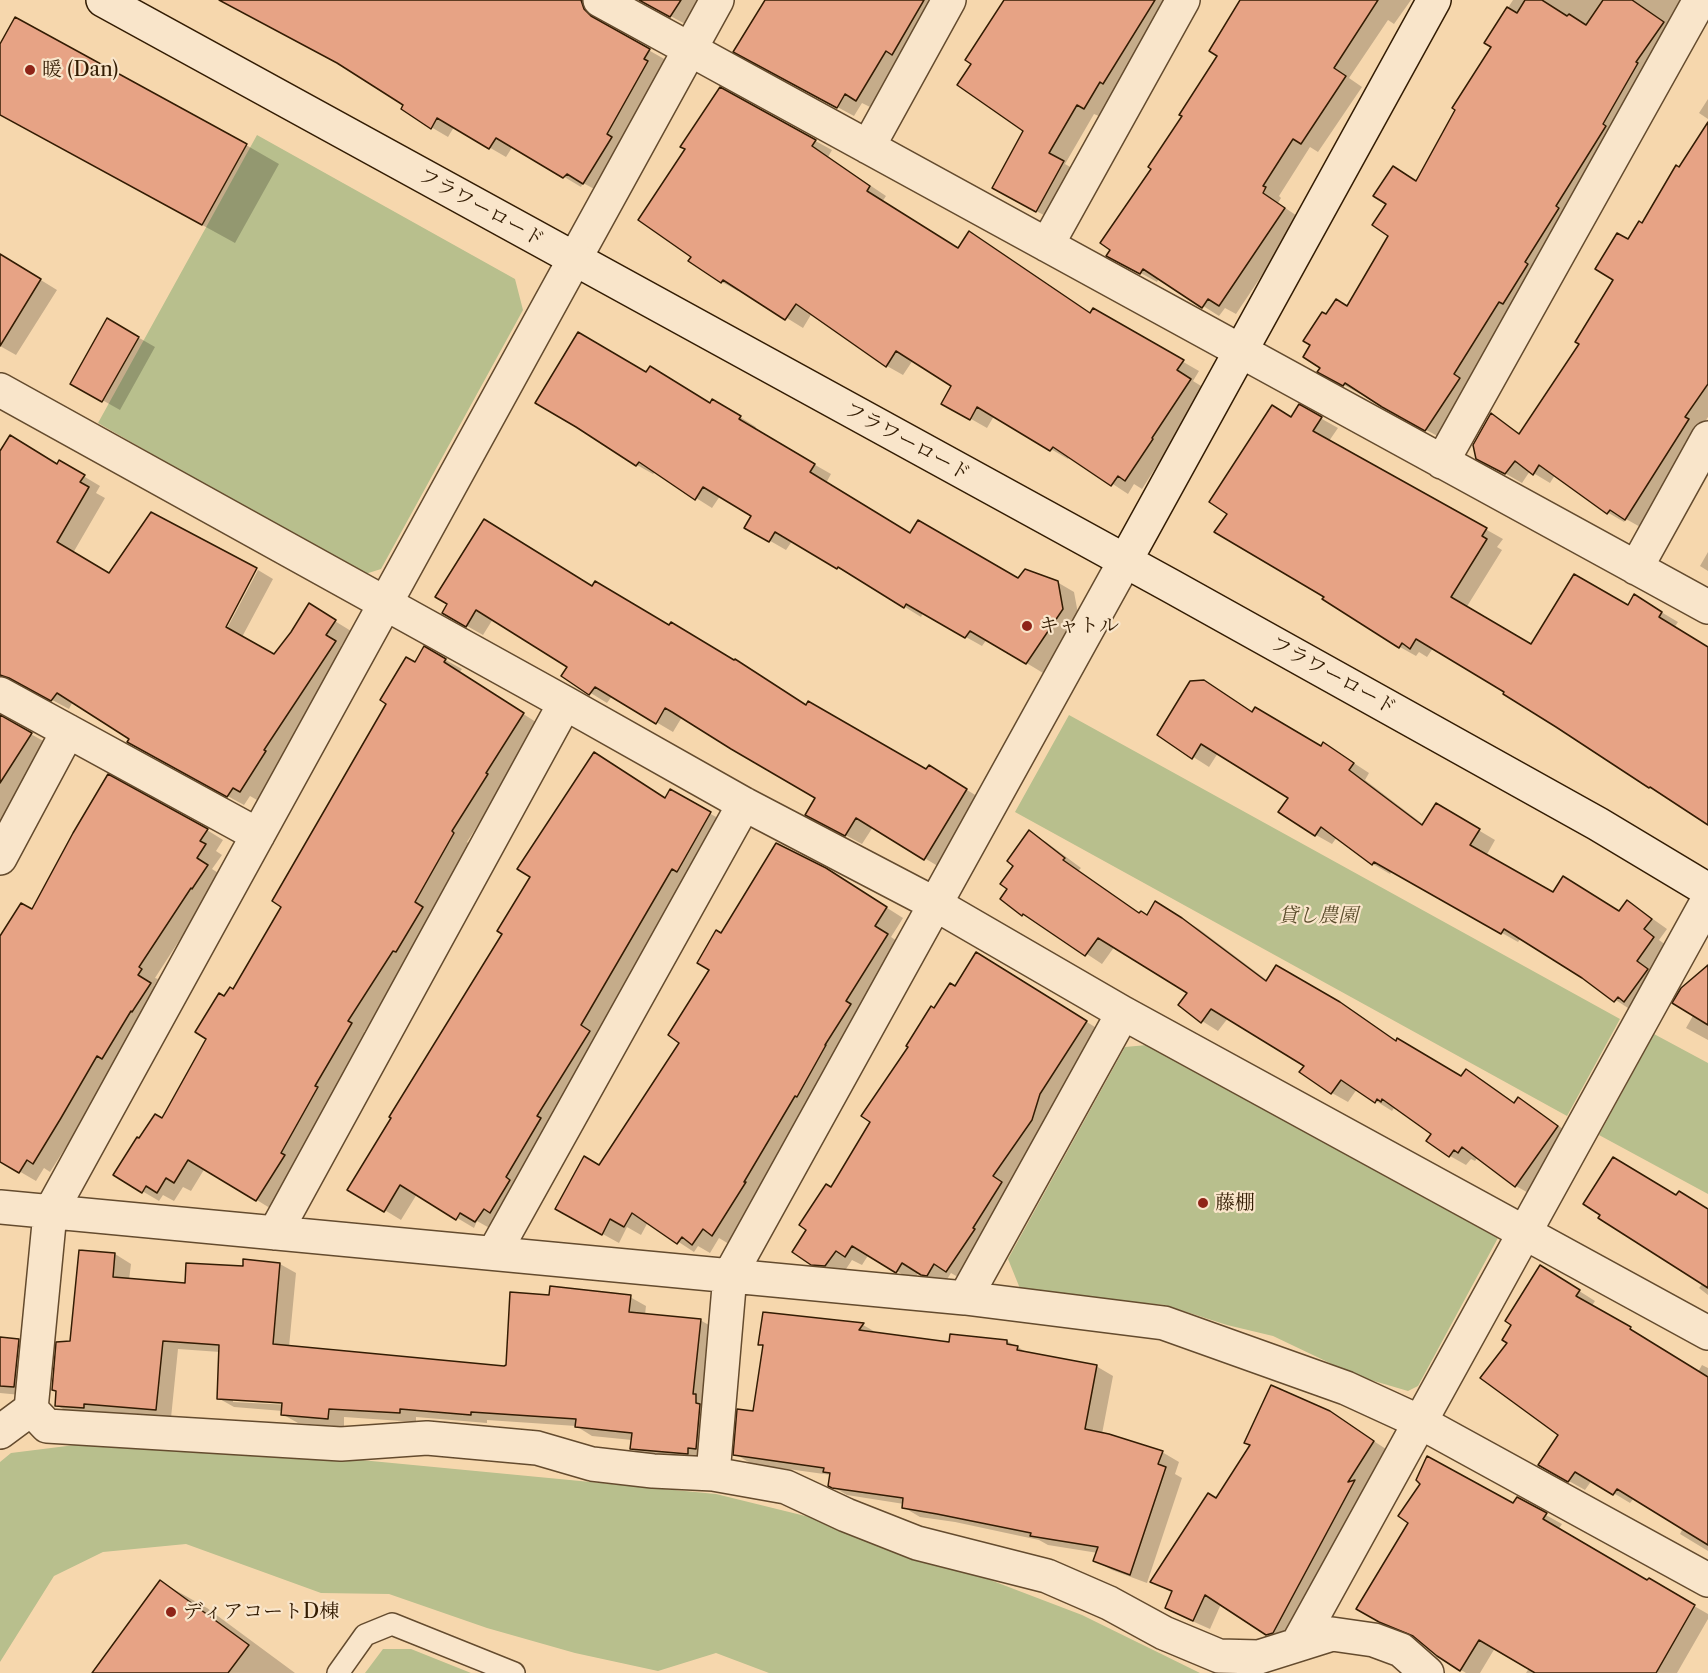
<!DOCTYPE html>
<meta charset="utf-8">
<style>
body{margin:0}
canvas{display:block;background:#f6d7ad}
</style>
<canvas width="1708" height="1673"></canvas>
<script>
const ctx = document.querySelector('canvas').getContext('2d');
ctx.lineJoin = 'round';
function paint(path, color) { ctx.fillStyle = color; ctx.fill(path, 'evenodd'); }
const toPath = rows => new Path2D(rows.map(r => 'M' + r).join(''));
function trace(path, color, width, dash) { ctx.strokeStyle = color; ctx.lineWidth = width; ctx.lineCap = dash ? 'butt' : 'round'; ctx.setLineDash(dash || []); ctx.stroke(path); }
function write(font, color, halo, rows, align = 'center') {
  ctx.font = font + ' "Libre Caslon Text","Noto Serif JP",serif'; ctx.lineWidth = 4.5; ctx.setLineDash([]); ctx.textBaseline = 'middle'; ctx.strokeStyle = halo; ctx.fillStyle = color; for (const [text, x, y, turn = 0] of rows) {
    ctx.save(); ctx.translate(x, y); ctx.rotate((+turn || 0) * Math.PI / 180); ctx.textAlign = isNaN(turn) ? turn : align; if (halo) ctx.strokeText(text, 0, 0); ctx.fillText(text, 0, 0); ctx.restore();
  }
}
paint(toPath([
 [257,135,515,279,523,310,381,569,362,575,98,423],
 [1069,715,1620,1019,1567,1116,1015,812],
 [1654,1034,1708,1063,1708,1194,1599,1135],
 [1147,1045,1499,1236,1418,1386,1408,1391,1357,1376,1273,1336,1227,1325,1165,1305,1021,1291,1008,1259,1125,1047],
 [131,1438,716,1494,854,1528,1082,1615,1200,1673,769,1673,716,1653,658,1671,575,1653,487,1628,389,1594,321,1593,186,1544,103,1552,54,1576,0,1662,0,1462,11,1453],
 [383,1649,411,1649,471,1673,365,1673]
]), '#b8bf8d');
paint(toPath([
 [227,0,600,0,597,11,601,21,606,26,666,60,659,69,664,72,600,192,583,183,581,187,513,146,506,157,454,127,448,137,431,127,406,105,346,66],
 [641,0,704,0,687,25],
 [767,0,934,0,874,109,862,103,854,116,752,61],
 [1004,0,1177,0,1101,117,1094,114,1065,164,1079,172,1053,220,1010,197,1025,130,974,64,1005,2],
 [1242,0,1411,0,1394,24,1388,20,1349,78,1362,87,1318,152,1310,147,1279,196,1281,198,1278,203,1300,218,1236,314,1225,308,1219,316,1159,278,1157,282,1108,255,1153,168,1219,55],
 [1513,0,1688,0,1443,439,1400,416,1361,392,1360,394,1319,371,1322,367,1326,316,1348,308,1390,236,1417,182,1493,47,1486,42],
 [0,47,246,145,279,164,235,243,0,114],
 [720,89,832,150,828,157,886,196,882,202,959,249,1091,314,1093,310,1199,371,1193,381,1206,389,1142,489,1134,484,1128,494,1070,456,1068,459,994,416,987,428,943,403,953,385,913,360,903,375,887,366,812,313,803,328,740,289,738,291,722,282,690,261,693,256,687,149],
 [1708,99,1708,119,1699,113],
 [1708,125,1708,417,1642,528,1626,519,1624,522,1607,512,1555,475,1550,483,1530,471,1522,483,1478,458,1491,415,1521,434,1581,343,1615,280,1629,241,1643,225],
 [23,269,57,290,16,355,0,346,0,270],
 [108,320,155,347,120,410,72,383],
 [646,374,711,404,729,410,756,427,754,430,831,474,826,483,911,535,1019,579,1057,582,1074,592,1079,619,1043,673,987,639,982,646,923,613,921,617,855,576,854,577,792,541,786,550,746,527,754,515,720,496,712,508,655,472,653,474,637,465],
 [1299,406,1338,428,1329,441,1503,539,1497,547,1502,550,1466,608,1531,646,1628,607,1651,606,1678,622,1674,628,1708,648,1708,823,1650,787,1506,691,1433,648,1427,657,1419,652,1416,656,1400,647,1292,419],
 [0,452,58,465,60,462,100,486,96,493,105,498,73,553,109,575,224,634,258,570,273,579,242,637,274,656,325,615,351,631,341,646,351,652,280,760,281,761,257,800,250,796,244,805,145,751,131,738,73,701,69,709,28,687,0,657],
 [1708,552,1708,571,1700,566],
 [593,588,926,771,945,777,982,799,941,868,873,827,862,844,823,823,817,797,682,717,673,732,612,696,607,703,563,676,569,666,493,619,483,635,444,613],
 [424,648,462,669,459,673,539,724,502,783,504,784,467,842,470,844,430,913,439,918,364,1032,367,1034,331,1096,333,1098,273,1210,205,1168,191,1191,183,1187,174,1201,163,1195,159,1201,115,1175,140,1140,162,1119,208,1039,225,998,234,991,283,906],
 [1253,713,1321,748,1340,754,1369,773,1365,780,1424,825,1453,815,1495,840,1486,856,1553,894,1620,912,1627,902,1643,912,1667,929,1659,940,1670,948,1631,1010,1521,938,1518,942,1392,871,1390,874,1373,864,1337,837,1332,844,1316,835,1290,797,1218,753,1209,767,1159,735],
 [0,717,47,743,0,846],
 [671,792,727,823,493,1230,477,1221,474,1228,417,1194,401,1220,350,1189,666,799],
 [207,830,223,840,216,851,222,855,212,869,223,876,208,896,155,978,158,979,154,986,166,994,114,1064,78,1128,50,1172,44,1168,36,1181,0,1160,0,960,33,911],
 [1029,832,1046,842,1081,868,1078,871,1141,914,1148,916,1156,903,1199,929,1268,981,1276,967,1357,1013,1397,1042,1462,1078,1466,1071,1483,1080,1515,1103,1518,1099,1535,1109,1574,1137,1532,1195,1516,1186,1478,1157,1475,1161,1471,1159,1466,1165,1450,1156,1433,1134,1394,1108,1392,1111,1357,1089,1348,1102,1332,1093,1301,1072,1306,1066,1228,1018,1218,1031,1202,1021,1189,992,1115,946,1102,964,1040,923,1023,915,1002,899,1009,889,1015,865],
 [843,880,903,918,891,937,903,945,729,1244,719,1238,710,1253,698,1246,694,1252,648,1222,641,1235,627,1227,619,1243,557,1209,600,1167,681,1042,711,969,722,935],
 [993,964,1103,1032,963,1280,951,1273,944,1284,939,1284,919,1272,913,1281,869,1254,862,1265,852,1260,842,1275,829,1273,812,1263,832,1189,935,1010,955,988],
 [1707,964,1708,965,1708,1040,1686,1028,1694,1014,1699,975],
 [1677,1197,1708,1210,1708,1295,1699,1288,1703,1283],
 [80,1251,115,1254,131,1264,129,1280,186,1285,244,1268,280,1264,296,1273,289,1347,505,1368,551,1296,630,1297,646,1306,645,1315,700,1320,716,1329,703,1462,648,1458,632,1449,632,1440,592,1436,576,1426,487,1420,487,1423,416,1417,416,1422,344,1417,344,1427,298,1423,282,1414,283,1411,234,1407,218,1398,220,1352,178,1349,171,1418,100,1412,100,1417,72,1414,56,1405,58,1392,53,1390,72,1343],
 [233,1399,289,1402,289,1405,233,1402],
 [1557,1277,1595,1301,1591,1307,1646,1338,1645,1340,1698,1372,1702,1365,1708,1368,1708,1551,1680,1534,1683,1528,1634,1498,1630,1503,1592,1480,1585,1490,1540,1465,1560,1435],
 [764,1313,863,1325,879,1334,951,1344,1007,1341,1030,1354,1096,1366,1113,1376,1102,1434,1162,1452,1179,1462,1175,1474,1182,1478,1147,1583,1112,1570,1095,1561,1098,1553,1048,1545,1039,1540,955,1522,920,1517,903,1507,904,1504,847,1495,830,1485,831,1475,752,1464,735,1454,754,1412,764,1346,760,1344],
 [0,1338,19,1340,35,1350,31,1396,0,1393],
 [1346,1423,1389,1451,1283,1644,1221,1604,1210,1629,1183,1617,1167,1608,1173,1593,1152,1582,1216,1500],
 [1517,1499,1562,1524,1558,1530,1648,1582,1649,1580,1708,1614,1708,1619,1677,1673,1526,1673,1529,1668,1495,1648,1480,1673,1466,1673,1437,1655,1420,1640,1396,1630,1358,1608,1513,1505],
 [161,1582,207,1608,295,1673,94,1673]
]), '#0003');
const building = toPath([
 [219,0,581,0,584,9,591,16,650,49,644,59,648,61,607,134,612,137,583,184,567,174,563,178,496,138,489,149,437,118,431,129,401,109,403,105,337,63,219,0],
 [639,0,681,0,670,17,639,0],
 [765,0,924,0,892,55,886,51,856,101,845,94,837,108,733,52,765,0],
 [1004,0,1155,0,1103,84,1100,82,1084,109,1077,105,1049,153,1064,161,1036,212,992,188,1023,131,957,85,971,64,965,60,1004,0],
 [1240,0,1378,0,1334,68,1346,76,1301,144,1293,139,1263,186,1266,187,1263,193,1285,208,1219,306,1208,299,1202,308,1143,269,1140,274,1106,256,1110,250,1100,243,1151,169,1148,167,1182,116,1179,115,1217,56,1209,51,1240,0],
 [1525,0,1542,0,1567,16,1569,14,1586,25,1603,0,1632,0,1664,22,1636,62,1638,63,1603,124,1606,126,1556,206,1559,208,1525,262,1528,264,1503,304,1499,302,1454,374,1460,378,1425,431,1382,407,1345,383,1343,386,1317,372,1320,368,1303,357,1310,345,1303,341,1322,312,1326,314,1336,299,1347,306,1388,236,1372,225,1386,204,1373,196,1393,166,1416,181,1455,110,1452,108,1491,47,1484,43,1507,7,1517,13,1525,0],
 [15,17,247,144,202,225,0,115,0,44,15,17],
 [720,87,816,140,812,146,870,186,867,191,958,248,969,231,1090,313,1093,308,1184,360,1177,370,1191,379,1152,438,1153,439,1125,481,1118,476,1111,486,1053,447,1050,451,977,407,970,420,941,404,951,386,896,351,886,367,796,304,785,320,723,280,721,283,688,261,691,257,638,220,685,149,680,147,720,87],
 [1708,122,1708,384,1685,417,1689,419,1625,520,1610,510,1607,514,1539,465,1533,475,1515,461,1505,474,1476,459,1473,445,1491,413,1519,434,1579,344,1575,342,1613,280,1595,269,1617,233,1628,239,1639,221,1642,223,1676,165,1679,167,1708,122],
 [0,254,41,279,0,346,0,254],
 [107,318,139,337,102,402,70,384,107,318],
 [578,332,646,372,650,366,710,403,712,399,741,416,739,419,815,464,810,472,910,533,918,520,1018,578,1025,569,1058,581,1063,609,1026,664,970,631,965,638,906,604,904,608,838,567,837,569,775,532,769,542,744,528,751,516,703,487,695,500,639,462,636,466,576,427,535,403,578,332],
 [1299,404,1322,417,1313,431,1487,528,1482,536,1487,539,1451,597,1531,644,1574,574,1628,605,1634,594,1662,612,1659,617,1708,647,1708,825,1650,787,1649,788,1556,727,1503,694,1504,692,1416,639,1410,649,1402,643,1399,648,1322,599,1324,597,1214,532,1227,514,1209,502,1272,405,1291,417,1299,404],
 [10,435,57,464,59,460,85,475,80,482,89,487,57,542,109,573,151,512,257,568,226,627,274,654,291,632,309,603,336,620,326,635,336,641,264,750,266,751,240,792,233,788,227,797,127,742,129,739,57,693,51,701,9,678,0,675,0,451,10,435],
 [484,519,592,586,595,581,669,625,671,622,734,660,735,659,806,705,808,701,926,769,929,765,967,789,924,860,856,818,845,836,805,815,815,798,731,749,672,712,665,708,656,724,595,687,589,695,561,676,567,667,476,610,466,627,442,613,447,604,435,597,484,519],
 [424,646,446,659,444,662,524,713,486,773,488,774,452,831,454,833,415,902,423,907,396,952,393,951,348,1021,352,1023,315,1086,318,1087,281,1153,285,1155,256,1201,188,1160,174,1183,166,1178,157,1193,146,1186,142,1193,113,1175,137,1137,139,1138,155,1114,162,1118,206,1039,195,1032,219,993,224,996,230,987,233,989,281,907,272,901,386,704,380,700,406,657,415,662,424,646],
 [1204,680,1252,712,1255,707,1321,746,1323,742,1354,763,1349,770,1422,825,1436,803,1480,829,1470,845,1553,892,1563,876,1619,911,1627,900,1652,919,1644,929,1654,937,1637,961,1648,969,1624,1002,1618,997,1614,1002,1582,978,1504,929,1501,934,1374,862,1372,865,1321,827,1315,836,1278,812,1288,798,1201,744,1192,759,1157,735,1190,681,1204,680],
 [0,715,32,733,0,783,0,715],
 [594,752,665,798,670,789,711,812,677,872,672,869,581,1025,590,1031,537,1116,541,1118,506,1177,510,1180,490,1213,484,1209,475,1222,460,1213,456,1220,400,1185,384,1212,347,1190,391,1118,389,1117,502,934,497,931,530,877,517,869,594,752],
 [108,774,208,829,200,841,206,844,197,858,208,865,192,889,191,888,139,967,142,969,138,975,151,983,132,1012,131,1011,102,1059,97,1056,61,1118,33,1164,27,1160,19,1173,0,1162,0,936,21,903,32,909,73,833,108,774],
 [1029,830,1065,858,1063,860,1139,913,1141,911,1147,915,1155,901,1182,918,1266,981,1276,965,1340,1002,1396,1041,1397,1038,1461,1076,1466,1069,1514,1103,1518,1097,1558,1126,1515,1187,1462,1147,1458,1153,1454,1150,1449,1157,1426,1141,1431,1134,1382,1099,1381,1102,1377,1099,1375,1103,1341,1080,1331,1094,1299,1072,1304,1066,1211,1009,1201,1023,1178,1005,1187,993,1098,938,1085,956,1023,914,1022,916,1000,899,1007,889,1000,884,1013,866,1007,861,1029,830],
 [776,843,826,868,887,907,875,926,888,934,846,1001,851,1004,825,1045,826,1045,797,1097,795,1096,744,1182,746,1182,712,1236,703,1229,692,1245,682,1237,677,1244,632,1213,624,1227,610,1219,602,1235,555,1209,584,1156,599,1165,679,1043,668,1035,709,970,697,963,716,930,721,933,776,843],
 [976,952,1087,1021,1040,1094,1032,1120,993,1176,1002,1182,973,1228,975,1229,946,1272,934,1264,927,1276,921,1275,902,1263,896,1273,852,1246,845,1257,836,1251,825,1266,811,1265,792,1252,806,1230,799,1225,826,1184,831,1187,870,1122,861,1116,908,1047,906,1046,931,1006,934,1008,950,983,955,986,976,952],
 [1708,965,1708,1025,1672,1003,1681,988,1708,965],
 [1613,1157,1676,1195,1679,1191,1708,1209,1708,1288,1598,1218,1600,1215,1583,1204,1613,1157],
 [79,1250,115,1253,113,1277,185,1283,186,1263,243,1266,243,1259,280,1263,273,1344,504,1366,506,1365,510,1292,549,1295,550,1286,631,1295,629,1312,701,1319,693,1394,696,1394,696,1403,700,1404,696,1449,688,1448,688,1454,630,1449,632,1433,575,1427,576,1419,471,1412,471,1415,400,1409,400,1413,329,1409,328,1419,281,1415,282,1403,217,1399,219,1345,163,1341,156,1410,84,1404,84,1408,55,1406,56,1391,52,1390,56,1342,70,1341,79,1250],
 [1540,1265,1580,1290,1576,1296,1631,1327,1630,1329,1708,1377,1708,1545,1617,1489,1613,1495,1575,1472,1568,1482,1538,1465,1558,1435,1480,1378,1507,1343,1502,1340,1511,1325,1505,1321,1540,1265],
 [763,1312,864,1323,859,1330,949,1342,950,1334,1007,1340,1007,1344,1018,1346,1017,1350,1097,1365,1085,1429,1109,1434,1163,1451,1158,1464,1166,1467,1130,1575,1093,1561,1098,1547,1030,1536,1031,1533,937,1514,902,1508,903,1498,832,1488,828,1486,830,1473,823,1472,824,1468,733,1455,737,1409,753,1411,763,1345,758,1345,763,1312],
 [0,1337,19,1339,14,1387,0,1386,0,1337],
 [1271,1385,1330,1411,1374,1441,1348,1482,1355,1480,1273,1633,1266,1635,1205,1595,1193,1621,1165,1608,1172,1591,1150,1582,1208,1493,1216,1498,1250,1445,1244,1443,1271,1385],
 [1427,1456,1513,1503,1517,1497,1547,1513,1543,1519,1647,1580,1649,1578,1695,1605,1656,1673,1535,1673,1479,1640,1460,1671,1437,1656,1413,1636,1379,1622,1356,1609,1408,1523,1398,1516,1420,1484,1416,1480,1427,1456],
 [160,1580,249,1645,228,1673,92,1673,160,1580]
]);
paint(building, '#e7a385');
trace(building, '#331c03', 1.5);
const lane = toPath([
 [338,1673,365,1635,392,1624,514,1673]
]);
const street = toPath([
 [600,0,1708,607],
 [717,0,50,1213,31,1409,47,1426,341,1444,427,1438,537,1448,592,1464,653,1471,713,1474,786,1487,846,1515,917,1543,1047,1576,1109,1603,1164,1633,1219,1656,1259,1657,1332,1634,1374,1640,1401,1650,1427,1673],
 [868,147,949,0],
 [1047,245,1183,0],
 [0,390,565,703,744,804,935,904,1123,1013,1708,1333],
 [1442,462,1700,0],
 [1636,568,1708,438],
 [0,694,258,835],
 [0,858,68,731],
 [0,1207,965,1298,1164,1323,1346,1388,1420,1422,1708,1580],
 [275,1233,565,703],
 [494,1253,744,804],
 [965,1298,1123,1013],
 [0,1432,31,1409],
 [713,1474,730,1275,1125,561],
 [1297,1645,1708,900]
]);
const secondary = toPath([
 [103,0,1171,586,1598,824,1708,890],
 [1125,561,1434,0]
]);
trace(lane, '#644b2e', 24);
trace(street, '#644b2e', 36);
trace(secondary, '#331c03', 36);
trace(lane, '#f9e5ca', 21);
trace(street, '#f9e5ca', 33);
trace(secondary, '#f9e5ca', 33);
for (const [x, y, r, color] of [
 [30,70,6,"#8f2418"],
 [1027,626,6,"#8f2418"],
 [1203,1203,6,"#8f2418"],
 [171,1612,6,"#8f2418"]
]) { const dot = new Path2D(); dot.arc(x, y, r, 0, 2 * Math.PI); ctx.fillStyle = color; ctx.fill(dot); trace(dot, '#f9e5ca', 2); }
write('20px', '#331c03', '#f9e5ca', [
 ["暖 (Dan)",42,70],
 ["キャトル",1039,626],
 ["藤棚",1215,1203],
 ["ディアコートD棟",183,1612]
], 'left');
write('20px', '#331c03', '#f9e5ca', [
 ["フラワーロード",481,208,29],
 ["フラワーロード",907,442,29],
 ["フラワーロード",1333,676,29]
]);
write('italic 20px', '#5b4d2c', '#f9e5ca', [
 ["貸し農園",1318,916]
]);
</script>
